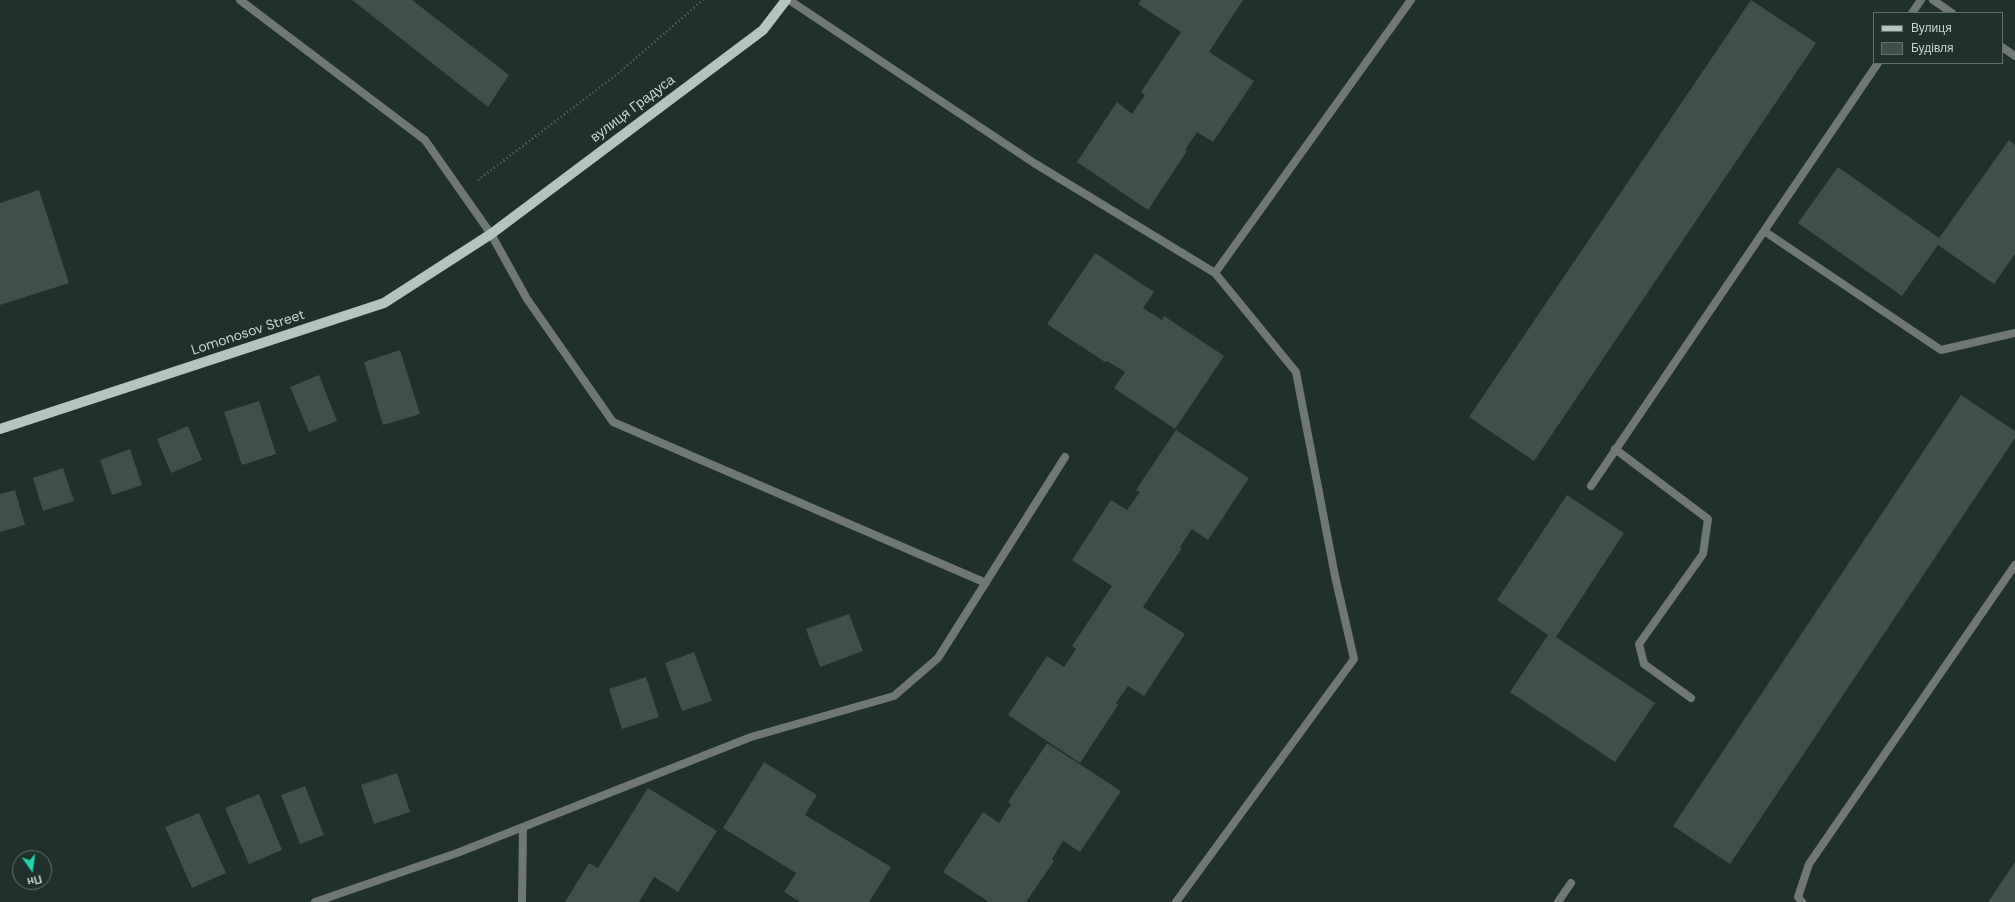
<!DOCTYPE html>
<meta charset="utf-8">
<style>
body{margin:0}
#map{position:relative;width:2015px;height:902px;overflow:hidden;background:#20302b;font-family:"DM Sans",sans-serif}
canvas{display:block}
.legend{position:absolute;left:1873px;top:12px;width:130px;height:52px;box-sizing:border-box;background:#20302b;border:1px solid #64726d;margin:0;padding:5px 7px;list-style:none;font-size:12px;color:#cad4d1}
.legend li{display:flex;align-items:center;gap:8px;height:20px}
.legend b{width:20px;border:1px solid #64726d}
.north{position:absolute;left:12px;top:850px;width:40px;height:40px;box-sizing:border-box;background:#20302b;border:1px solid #64726d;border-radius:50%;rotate:166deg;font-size:11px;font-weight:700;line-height:16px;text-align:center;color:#cad4d1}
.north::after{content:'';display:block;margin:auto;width:14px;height:18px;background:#23d5af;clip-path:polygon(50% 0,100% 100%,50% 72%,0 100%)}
</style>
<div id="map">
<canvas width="2015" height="902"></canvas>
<ul class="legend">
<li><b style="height:5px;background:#b4c4be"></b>Вулиця</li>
<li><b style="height:11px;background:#3f504a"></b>Будівля</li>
</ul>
<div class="north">Пн</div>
</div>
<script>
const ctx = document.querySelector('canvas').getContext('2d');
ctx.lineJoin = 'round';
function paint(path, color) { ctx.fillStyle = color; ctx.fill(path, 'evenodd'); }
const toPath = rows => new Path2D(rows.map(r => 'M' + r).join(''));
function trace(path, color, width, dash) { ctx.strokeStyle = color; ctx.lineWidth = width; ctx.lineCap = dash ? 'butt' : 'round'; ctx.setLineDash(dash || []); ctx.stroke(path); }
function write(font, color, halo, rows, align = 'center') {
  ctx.font = font + ' "DM Sans",sans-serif'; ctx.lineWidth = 4; ctx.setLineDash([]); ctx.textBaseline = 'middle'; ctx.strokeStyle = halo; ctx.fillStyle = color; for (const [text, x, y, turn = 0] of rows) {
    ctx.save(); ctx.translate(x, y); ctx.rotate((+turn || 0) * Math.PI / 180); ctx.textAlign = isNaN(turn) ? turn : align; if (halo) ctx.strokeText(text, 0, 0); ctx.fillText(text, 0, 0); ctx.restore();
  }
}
paint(toPath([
 [352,0,412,0,509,75,488,107],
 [1141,0,1243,0,1209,52,1254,81,1213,142,1197,132,1185,150,1187,151,1148,210,1077,162,1117,102,1132,114,1145,95,1141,92,1181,32,1138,4],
 [1751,0,1816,43,1534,461,1469,417],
 [2009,140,2015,145,2015,254,1994,284,1938,245,1902,296,1798,223,1838,167,1939,238],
 [39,190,69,283,0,305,0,203],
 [1095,253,1154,292,1143,308,1162,320,1164,316,1224,356,1175,429,1114,388,1125,372,1107,361,1105,362,1047,324],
 [400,350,420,414,383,425,364,362],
 [319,375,337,421,309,432,290,387],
 [1961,395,2015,431,2015,438,1730,864,1673,826],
 [259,401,276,454,242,465,224,412],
 [188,426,202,460,171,473,157,439],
 [1176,430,1249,478,1208,540,1192,529,1180,547,1182,548,1143,607,1185,634,1144,696,1128,686,1116,703,1118,705,1080,763,1008,715,1047,656,1064,667,1076,649,1072,646,1112,586,1072,560,1111,500,1127,510,1140,492,1136,490],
 [130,449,142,485,112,495,100,460],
 [63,468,74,501,43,511,33,478],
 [15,490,25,525,0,532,0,494],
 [1567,495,1624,533,1556,637,1655,703,1615,762,1510,692,1548,635,1497,600],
 [849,614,863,651,820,667,806,629],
 [694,652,712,701,682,711,665,663],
 [646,677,659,717,622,729,609,689],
 [1047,743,1121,791,1080,852,1063,841,1052,859,1054,861,1026,902,989,902,943,872,983,812,999,823,1011,804,1008,802],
 [764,762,817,795,805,815,891,867,869,902,800,902,784,892,796,873,723,828],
 [397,773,410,812,374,824,361,785],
 [305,786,324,835,300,844,281,795],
 [648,788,717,831,678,892,654,877,639,902,565,902,589,863,598,868],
 [259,794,282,850,249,864,225,808],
 [199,813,226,873,192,888,165,827],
 [2015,862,2015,902,1988,902]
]), '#3f504a');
trace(toPath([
 [478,180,615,76,703,0]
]), '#5f6c68', 2.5, [1, 3]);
trace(toPath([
 [240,0,425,140,491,234,527,299,613,422,986,583],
 [789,0,1034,163,1215,273,1296,372,1335,576,1354,659,1176,902],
 [1912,13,1921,0],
 [1764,231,1941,350,2015,333],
 [1215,273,1411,0],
 [1615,449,1708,519,1703,554,1639,644,1644,664,1691,698],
 [1591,486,1878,63],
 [315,902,457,853,751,737,894,696,938,658,1065,457],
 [522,902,523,827],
 [1558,902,1571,883],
 [1802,902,1798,897,1809,864,2015,565]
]), '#707875', 8);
trace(toPath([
 [1933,0,1952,13],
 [2002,47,2015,56]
]), '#707875', 8);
trace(toPath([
 [0,429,384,303,491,234,763,30,786,0]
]), '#b4c4be', 10);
write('14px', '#cad4d1', '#20302b', [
 ["вулиця Градуса",633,109,-37],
 ["Lomonosov Street",248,333,-18]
]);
</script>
